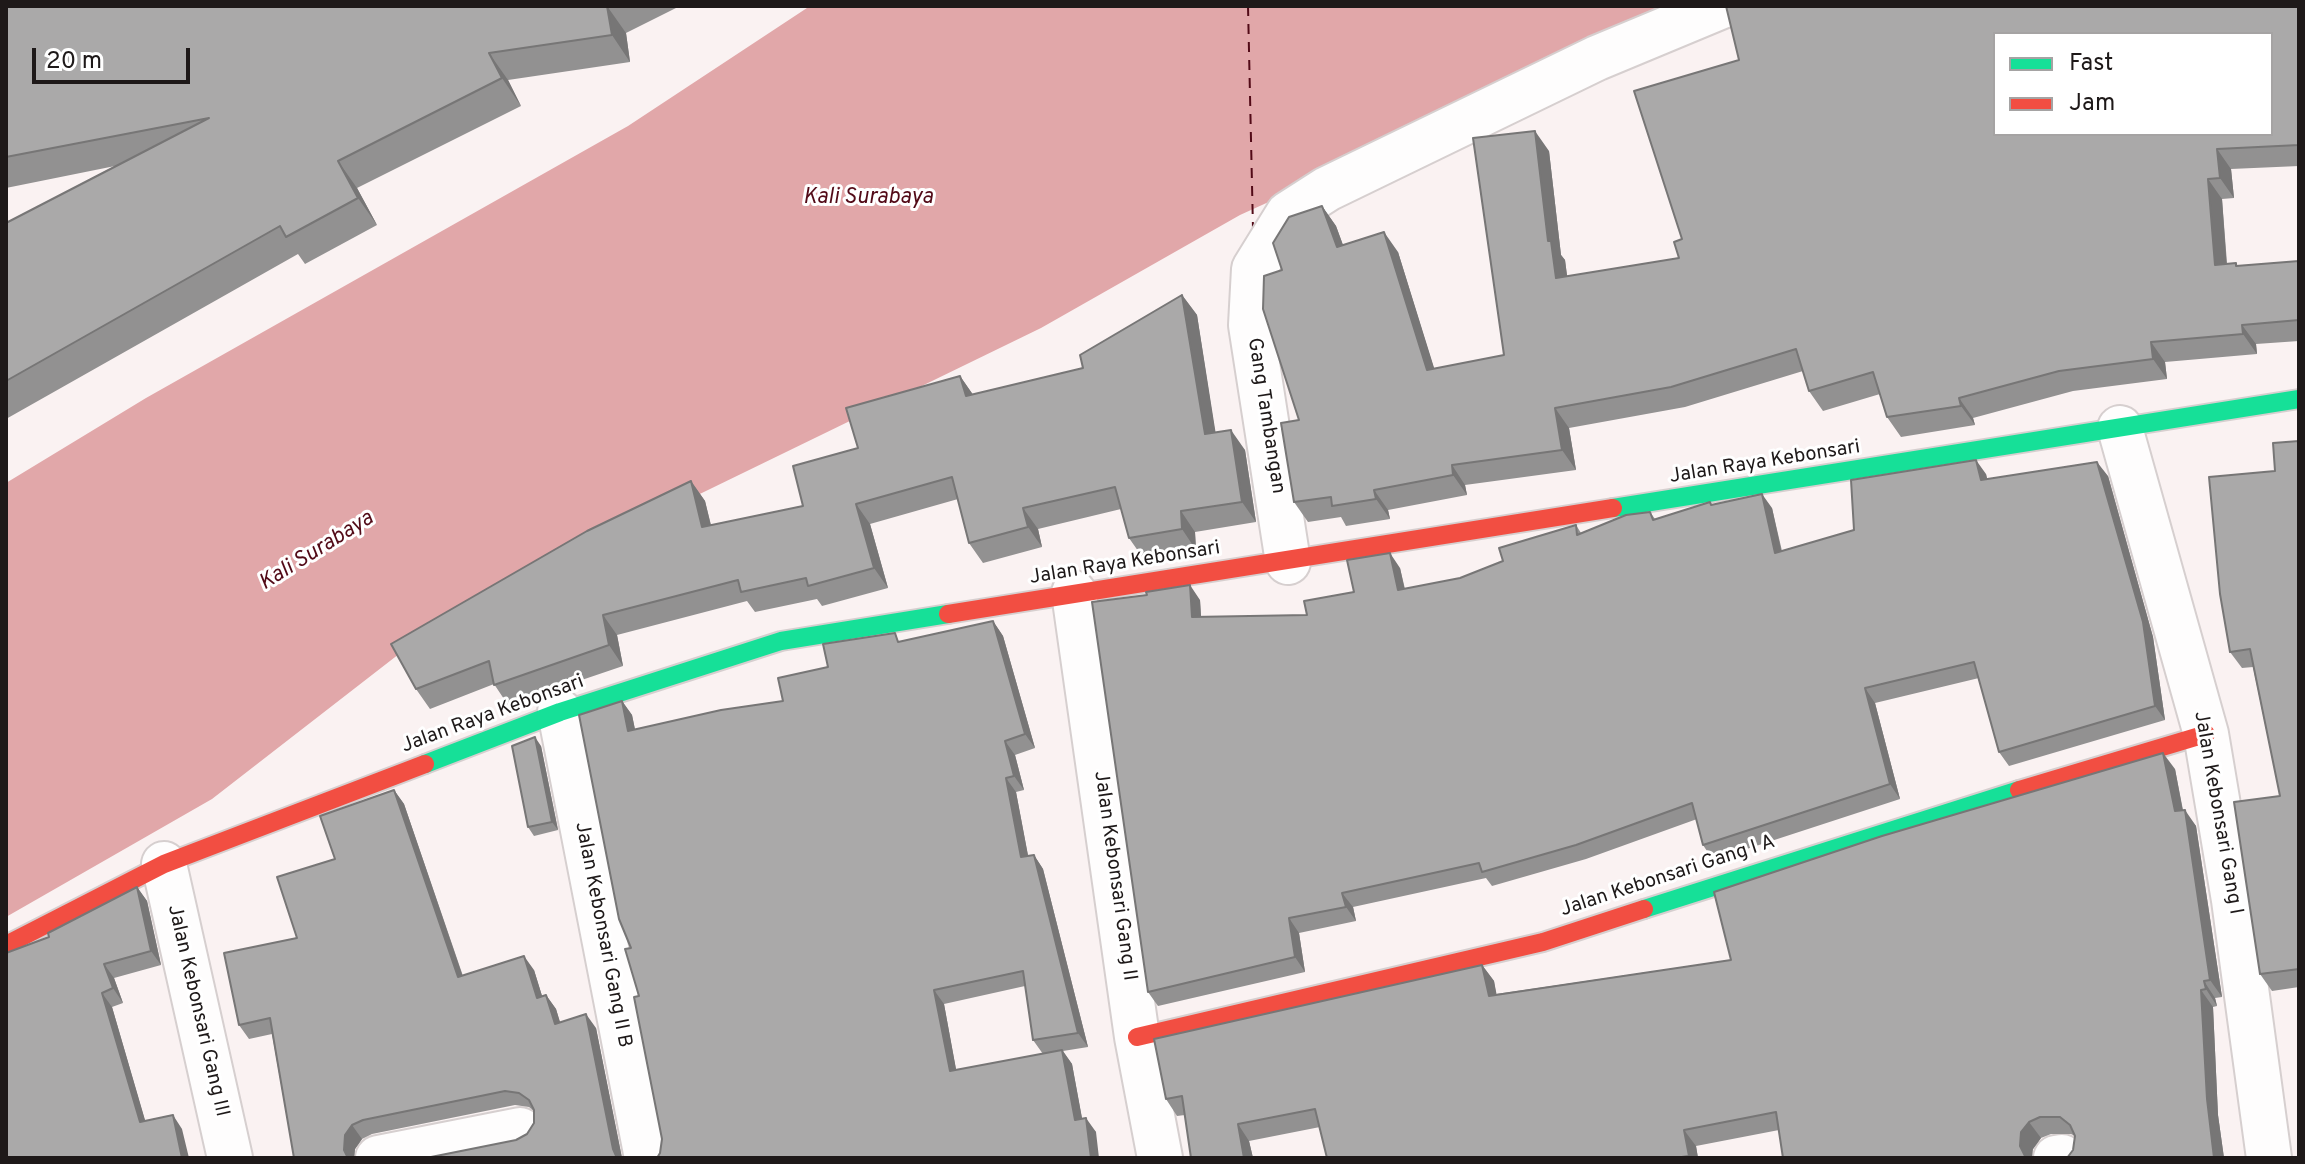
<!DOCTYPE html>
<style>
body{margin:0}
#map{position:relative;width:2305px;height:1164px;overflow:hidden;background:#faf2f2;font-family:Overpass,sans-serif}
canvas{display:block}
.frame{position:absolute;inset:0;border:8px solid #1e1919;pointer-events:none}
.legend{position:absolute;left:1993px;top:32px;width:280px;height:104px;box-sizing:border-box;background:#fff;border:2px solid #a5a3a3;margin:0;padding:10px 14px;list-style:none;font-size:24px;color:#1e1919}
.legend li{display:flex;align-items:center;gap:16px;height:40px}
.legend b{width:40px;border:2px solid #a5a3a3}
.scale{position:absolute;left:32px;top:48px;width:158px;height:36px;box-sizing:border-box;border:4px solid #1e1919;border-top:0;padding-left:10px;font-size:24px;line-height:28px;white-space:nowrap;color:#1e1919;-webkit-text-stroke:6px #fff;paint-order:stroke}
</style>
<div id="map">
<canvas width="2305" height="1164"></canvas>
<div class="frame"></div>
<ul class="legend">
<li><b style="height:10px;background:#16e098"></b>Fast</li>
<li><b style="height:10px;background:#f24e42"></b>Jam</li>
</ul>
<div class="scale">20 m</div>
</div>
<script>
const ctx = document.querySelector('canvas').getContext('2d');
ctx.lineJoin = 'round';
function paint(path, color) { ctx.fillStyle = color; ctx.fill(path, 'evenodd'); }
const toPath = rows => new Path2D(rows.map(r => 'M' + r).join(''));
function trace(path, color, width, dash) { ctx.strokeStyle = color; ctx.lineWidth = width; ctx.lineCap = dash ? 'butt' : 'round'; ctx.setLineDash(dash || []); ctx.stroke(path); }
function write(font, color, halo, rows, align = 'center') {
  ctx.font = font + ' Overpass,sans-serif'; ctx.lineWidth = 6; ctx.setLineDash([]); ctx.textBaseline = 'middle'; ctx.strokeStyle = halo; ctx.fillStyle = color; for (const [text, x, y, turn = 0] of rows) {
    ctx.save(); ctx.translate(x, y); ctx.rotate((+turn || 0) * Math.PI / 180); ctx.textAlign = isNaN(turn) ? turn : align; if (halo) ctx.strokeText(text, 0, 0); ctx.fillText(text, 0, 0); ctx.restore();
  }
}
paint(toPath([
 [810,6,1700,6,1240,215,1041,328,597,544,399,654,212,799,6,917,6,483,146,398,628,126]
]), '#e1a7a9');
trace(toPath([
 [1248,6,1253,229]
]), '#520a17', 2, [10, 8]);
const street = toPath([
 [2120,428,2206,734,2234,900,2269,1158],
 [1288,562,1251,325,1254,269,1288,214,1327,189,1597,58,1722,6],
 [1074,593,1137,1037,1160,1158],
 [560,712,647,1158],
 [164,864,230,1158],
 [378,1158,520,1130],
 [2056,1158,2062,1157]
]);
const fast = toPath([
 [1613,508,2299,399],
 [425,764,560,712,781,641,948,614],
 [1644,909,2019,790]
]);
const jam = toPath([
 [948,614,1613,508],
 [2019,790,2206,734],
 [6,945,164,864,425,764],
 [1137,1037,1543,942,1644,909]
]);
trace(street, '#d6cfcf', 48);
trace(fast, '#d6cfcf', 22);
trace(jam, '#d6cfcf', 22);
trace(street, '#fefdfd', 44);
trace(fast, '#16e098', 18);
trace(jam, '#f24e42', 18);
paint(toPath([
 [6,6,680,6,626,33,630,62,508,80,521,106,357,188,377,225,305,264,298,254,6,419,6,223,115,166,6,188],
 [2299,6,2299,166,2231,169,2234,198,2222,199,2227,263,2236,263,2238,266,2299,261,2299,341,2256,344,2257,354,2165,362,2167,379,2073,391,1973,418,1975,425,1901,437,1887,417,1880,394,1823,411,1809,391,1803,371,1685,407,1569,428,1576,470,1465,485,1467,495,1388,510,1390,519,1346,526,1341,517,1308,522,1294,502,1299,420,1282,270,1322,206,1336,226,1343,245,1398,252,1434,369,1504,355,1549,151,1561,255,1565,260,1567,276,1679,258],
 [1182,295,1197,315,1215,432,1245,450,1256,522,1195,532,1196,550,1143,558,1129,538,1121,509,1038,529,1042,547,983,563,969,543,958,499,870,524,888,588,822,606,817,599,755,612,747,601,617,635,623,666,508,705,494,684,430,709,416,689,691,481,705,501,711,525,803,506,858,448,960,376,973,395,1083,368],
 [2299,441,2299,987,2272,991,2260,974,2280,796,2253,667,2242,668,2230,652,2275,471],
 [1986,474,1987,479,2108,476,2153,637,2165,720,2009,766,1999,752,1979,678,1875,703,1900,799,1713,860,1703,845,1697,819,1586,859,1492,886,1486,878,1353,907,1356,921,1299,933,1305,972,1158,1006,1148,992,1200,600,1201,617,1307,615,1400,568,1405,589,1460,578,1503,561,1576,525,1581,533,1650,512,1655,519,1710,502,1712,505,1772,508,1782,551,1854,530],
 [993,621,1003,636,1035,748,1015,755,1024,790,1016,792,1028,856,1034,855,1043,869,1088,1047,1063,1051,1072,1064,1082,1119,1096,1132,660,1153,662,1139,631,948,622,701,632,715,635,729,783,701,828,667,901,642],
 [1025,986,1033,1040,1043,1054,956,1070,944,1004],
 [541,746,558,830,534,836,528,827],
 [2175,769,2183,810,2196,826,2222,997,2215,998,2217,1006,2213,1007,2218,1115,2224,1158,2067,1158,2073,1150,2075,1136,2071,1134,2051,1134,2041,1138,2033,1149,1779,1130,1696,1146,1698,1158,1327,1158,1320,1127,1249,1141,1253,1158,1191,1158,1185,1115,1177,1116,1166,1099,1482,965,1494,981,1496,994,1731,960],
 [394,790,404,804,463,976,534,970,542,996,546,995,556,1009,560,1023,596,1028,622,1158,426,1158,516,1140,527,1134,534,1123,534,1111,529,1107,515,1105,372,1134,362,1139,355,1149,354,1158,294,1158,272,1034,249,1039,239,1025,297,938,335,859],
 [137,887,147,901,161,965,114,978,123,1003,112,1007,145,1121,182,1129,6,1158,49,937]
]), '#929191');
paint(toPath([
 [607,6,626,33,630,62,612,35],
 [489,53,508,80,521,106,502,78],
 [1535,131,1549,151,1561,255,1565,260,1570,298,1556,278,1548,241],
 [2217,149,2231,169,2234,198,2220,178],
 [338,161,357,188,377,225,358,198],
 [2208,179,2222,199,2228,284,2215,265],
 [1322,206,1336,226,1351,267,1337,247],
 [1384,232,1398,252,1441,390,1427,370],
 [1182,295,1197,315,1219,454,1205,434],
 [2242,325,2256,344,2257,354,2243,334],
 [2151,342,2165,362,2167,379,2153,359],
 [960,376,974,396,966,396],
 [1959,398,1973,418,1975,425,1961,406],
 [1555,408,1569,428,1576,470,1562,450],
 [1231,430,1245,450,1256,522,1242,502],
 [1976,460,1986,474,1991,495,1981,480],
 [2097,462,2108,476,2153,637,2165,720,2155,706],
 [1452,465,1465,485,1467,495,1453,475],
 [691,481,705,501,716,547,702,527],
 [1374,490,1388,510,1390,519,1376,499],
 [1762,494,1772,508,1785,568,1775,553],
 [856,504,870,524,888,588,874,568],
 [1023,508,1038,529,1042,547,1028,527],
 [1181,511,1195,532,1196,550,1182,529],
 [1390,553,1400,568,1408,605,1398,590],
 [1190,585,1200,600,1202,632,1192,617],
 [603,615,617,635,623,666,609,645],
 [993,621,1003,636,1035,748,1025,734],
 [1865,688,1875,703,1900,799,1890,784],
 [622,701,632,715,638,745,628,731],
 [535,737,541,746,558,830,552,822],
 [1005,741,1015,755,1024,790,1014,776],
 [2163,753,2175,769,2186,828,2175,811],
 [1006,778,1016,792,1031,871,1021,857],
 [394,790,404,804,468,992,458,977],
 [2185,810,2196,826,2222,997,2210,980],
 [1034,855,1043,869,1088,1047,1078,1033],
 [137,887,147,901,161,965,151,951],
 [1342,893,1353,907,1356,921,1346,907],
 [1289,918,1299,933,1305,972,1295,957],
 [524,956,534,970,547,1012,537,998],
 [104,964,114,978,123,1003,113,988],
 [1482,965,1494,981,1500,1012,1489,996],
 [2204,981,2215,998,2217,1006,2206,989],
 [934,990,944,1004,959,1085,950,1071],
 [2201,990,2213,1007,2218,1115,2224,1158,2214,1158,2207,1099],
 [102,993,112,1007,150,1137,140,1122],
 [546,995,556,1009,565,1038,555,1024],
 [586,1014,596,1028,622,1158,617,1158,613,1149],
 [1062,1050,1072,1064,1085,1134,1075,1120],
 [173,1115,182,1129,189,1158,182,1158],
 [1086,1118,1096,1132,1099,1158,1091,1158],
 [2029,1122,2041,1138,2033,1149,2032,1158,2026,1158,2020,1146,2021,1132],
 [1238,1124,1249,1141,1253,1158,1244,1158],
 [352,1125,362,1139,355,1149,354,1158,348,1158,344,1150,345,1135],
 [1684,1130,1696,1146,1698,1158,1690,1158,1689,1156]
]), '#777676');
const building = toPath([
 [6,6,607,6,612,35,489,53,502,78,338,161,358,198,286,237,280,226,6,381,6,223,209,118,6,157,6,6],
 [1726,6,2299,6,2299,145,2217,149,2220,178,2208,179,2215,265,2236,263,2236,266,2299,261,2299,320,2242,325,2243,334,2151,342,2153,359,2059,371,1959,398,1961,406,1887,417,1873,372,1809,391,1796,349,1671,387,1555,408,1562,450,1452,465,1453,475,1374,490,1376,499,1332,506,1331,497,1294,502,1281,423,1299,420,1263,309,1264,276,1282,270,1273,243,1289,217,1322,206,1337,247,1384,232,1427,370,1504,355,1473,138,1535,131,1548,241,1551,241,1556,278,1679,258,1674,242,1682,239,1634,91,1739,60,1726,6],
 [1995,34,2271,34,2271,134,1995,134,1995,34],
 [1182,295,1205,434,1231,430,1242,502,1181,511,1182,529,1129,538,1115,487,1023,508,1028,527,969,543,952,477,856,504,874,568,808,586,806,578,741,592,738,580,603,615,609,645,494,685,489,661,416,689,391,644,587,531,691,481,702,527,803,506,793,466,858,448,846,408,960,376,966,396,1083,368,1080,355,1182,295],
 [2299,441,2299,969,2260,974,2234,802,2280,796,2250,649,2230,652,2220,594,2209,477,2275,471,2273,443,2299,441],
 [1976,460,1981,480,2097,462,2143,622,2155,706,1999,752,1974,662,1865,688,1890,784,1703,845,1692,803,1576,845,1482,872,1479,863,1342,893,1346,907,1289,918,1295,957,1148,992,1092,602,1147,595,1146,592,1190,585,1192,617,1307,615,1304,601,1354,592,1347,560,1390,553,1398,590,1460,578,1503,561,1499,548,1576,525,1577,535,1626,515,1650,512,1653,520,1710,502,1711,505,1762,494,1775,553,1854,530,1851,480,1976,460],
 [993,621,1025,734,1005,741,1014,776,1006,778,1021,857,1034,855,1078,1033,1033,1040,1023,971,934,990,950,1071,1062,1050,1075,1120,1086,1118,1091,1158,657,1158,660,1153,662,1139,634,997,639,996,625,949,631,948,619,919,579,715,622,701,628,731,721,710,783,701,778,678,828,667,823,644,895,633,898,642,993,621],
 [535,737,552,822,528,827,512,746,535,737],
 [2163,753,2175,811,2185,810,2210,980,2204,981,2206,989,2201,990,2207,1099,2214,1158,2067,1158,2073,1150,2075,1136,2070,1125,2060,1117,2040,1117,2029,1122,2021,1132,2020,1146,2026,1158,1783,1158,1776,1112,1684,1130,1689,1156,1674,1158,1327,1158,1315,1109,1238,1124,1244,1158,1191,1158,1182,1096,1166,1099,1154,1039,1482,965,1489,996,1731,960,1714,892,1882,836,2163,753],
 [394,790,458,977,524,956,537,998,546,995,555,1024,586,1014,613,1149,617,1158,426,1158,516,1140,527,1134,534,1123,534,1110,529,1100,519,1093,505,1091,363,1120,352,1125,345,1135,344,1150,348,1158,294,1158,270,1018,239,1025,224,953,297,938,277,877,335,859,320,816,394,790],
 [137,887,151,951,104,964,113,988,102,993,140,1122,173,1115,182,1158,6,1158,6,953,49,937,48,933,137,887]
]);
paint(building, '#aaa9a9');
trace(building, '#777676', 2);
write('20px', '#1e1919', '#fff', [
 ["Gang Tambangan",1265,416,81],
 ["Jalan Raya Kebonsari",1765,463,-9],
 ["Jalan Raya Kebonsari",1125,564,-9],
 ["Jalan Raya Kebonsari",493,715,-20],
 ["Jalan Kebonsari Gang I",2217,813,80],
 ["Jalan Kebonsari Gang II",1114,876,82],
 ["Jalan Kebonsari Gang I A",1668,877,-18],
 ["Jalan Kebonsari Gang II B",602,935,79],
 ["Jalan Kebonsari Gang III",197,1011,77]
]);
write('italic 22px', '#520a17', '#fff', [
 ["Kali Surabaya",868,199],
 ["Kali Surabaya",317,552,-32]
]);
</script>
